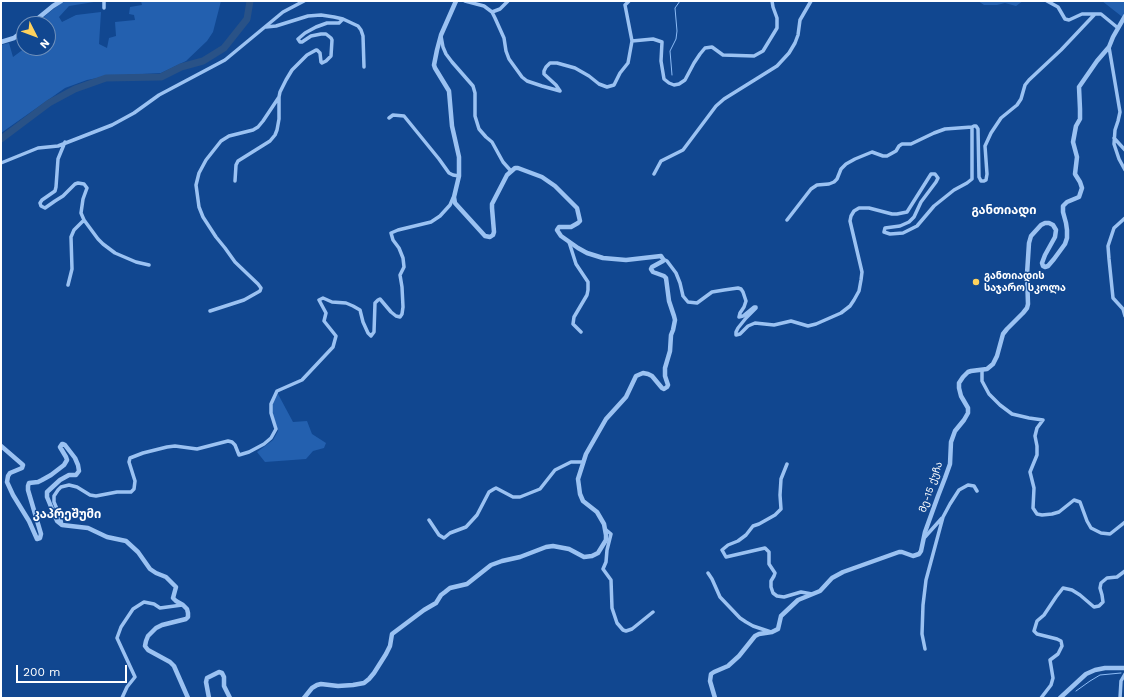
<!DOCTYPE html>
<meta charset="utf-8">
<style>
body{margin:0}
#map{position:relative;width:1126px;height:699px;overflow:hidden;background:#114790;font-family:"Work Sans",sans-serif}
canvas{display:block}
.frame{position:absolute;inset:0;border:2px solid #fff;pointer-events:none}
.north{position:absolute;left:16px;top:16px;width:40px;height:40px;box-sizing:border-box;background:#114790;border:1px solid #7091bc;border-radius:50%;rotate:132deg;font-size:11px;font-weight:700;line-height:16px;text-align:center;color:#fff}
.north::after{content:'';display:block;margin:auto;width:14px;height:18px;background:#ffd25d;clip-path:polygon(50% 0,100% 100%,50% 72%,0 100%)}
.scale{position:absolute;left:16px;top:665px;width:111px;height:18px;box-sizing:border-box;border:2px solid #fff;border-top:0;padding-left:5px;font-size:12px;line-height:14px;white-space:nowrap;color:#fff;-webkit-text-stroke:3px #114790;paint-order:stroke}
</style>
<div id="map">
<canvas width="1126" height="699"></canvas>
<div class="frame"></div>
<div class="north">N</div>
<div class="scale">200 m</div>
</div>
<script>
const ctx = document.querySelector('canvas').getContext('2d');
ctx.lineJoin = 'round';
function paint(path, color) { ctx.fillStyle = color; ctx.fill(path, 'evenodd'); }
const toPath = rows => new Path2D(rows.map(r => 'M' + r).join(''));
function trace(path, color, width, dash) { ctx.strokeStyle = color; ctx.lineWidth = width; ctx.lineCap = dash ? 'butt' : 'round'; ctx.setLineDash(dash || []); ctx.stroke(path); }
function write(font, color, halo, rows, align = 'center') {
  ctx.font = font + ' "Work Sans","Noto Sans Georgian",sans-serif'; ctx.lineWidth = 3; ctx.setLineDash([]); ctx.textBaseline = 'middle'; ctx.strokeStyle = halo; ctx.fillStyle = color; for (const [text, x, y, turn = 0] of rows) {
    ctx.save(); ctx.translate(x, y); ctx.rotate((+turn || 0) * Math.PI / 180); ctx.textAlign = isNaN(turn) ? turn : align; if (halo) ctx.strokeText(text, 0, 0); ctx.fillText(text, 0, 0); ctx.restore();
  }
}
paint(toPath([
 [65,1,100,1,69,6,59,17,62,22,76,15,101,12,99,44,107,48,109,38,116,36,115,22,135,20,134,15,129,14,130,7,142,5,141,1,221,1,213,32,207,41,186,61,161,73,107,76,87,80,65,88,1,133,1,45,9,43,13,57,25,48,48,48,48,24,35,24,56,7],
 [978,1,1023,1,1016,6,1005,3,997,5,984,5],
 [1102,1,1125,1,1125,19],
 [278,394,293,422,307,421,312,434,326,443,324,448,313,451,306,459,265,462,257,452,273,440,278,431,272,412,272,404]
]), '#2360af');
trace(toPath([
 [672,75,670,51,676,39,677,31,675,8,680,1],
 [1076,691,1090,681,1100,675,1121,673]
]), '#8dbcf6', 1);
trace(toPath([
 [1,139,49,103,75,89,106,78,161,77,181,67,203,61,224,48,247,19,250,1]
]), '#295287', 7);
trace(toPath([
 [465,1,484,6,492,12,495,18,504,38,506,51,509,59,522,77,527,81,542,86,560,91],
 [1047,1,1058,7,1065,19,1069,20,1082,14,1095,14],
 [104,8,104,1],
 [492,12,500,9,508,1],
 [266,27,276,26,308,16,321,15,334,17,343,19,358,26,361,30,363,36,364,67],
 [441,36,443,47,446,54,452,62,473,86,475,93,475,116,479,129,486,137,492,142,503,162,511,171],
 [632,41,653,39,662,42,661,61,664,79,669,83,674,85,679,84,685,80,694,63,700,54,705,48,712,47,723,55,754,56,763,51,777,28,777,18,773,7,772,1],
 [1109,47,1120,112,1118,121,1115,130,1114,144,1119,159,1125,170],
 [560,91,556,85,544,74,544,71,546,67,550,63,557,63,575,68,589,76,599,84,607,87,614,85,620,73,628,63,632,41,625,5,629,1],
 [389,118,393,115,404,116,439,159,449,173,453,175,459,176],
 [1114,138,1125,150],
 [65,142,58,159,56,187,55,191,42,200,40,203,41,206,45,208,55,201,63,196,75,184,78,183,84,184,87,188,83,199,81,213,84,220,98,239,103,244,115,253,136,262,149,265],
 [1,163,38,148,58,146,112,125,134,113,159,95,225,60,283,12,304,1],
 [654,174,661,161,683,150,716,106,724,99,777,66,789,53,795,43,798,35,800,20,811,1],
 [235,181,236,165,238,161,270,141,275,135,277,130,279,119,279,97,280,92,286,80,292,70,307,55,316,50,317,50,320,53,321,62,322,63,326,61,331,56,332,40,331,38,326,34,321,34,311,36,302,42,300,42,298,39,305,33,316,27,327,23,339,23,343,19],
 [1125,218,1114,228,1108,246,1109,259,1113,298,1123,309,1125,316],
 [787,220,811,189,817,185,829,184,834,182,837,179,841,169,846,164,855,159,872,152,883,156,887,156,896,151,899,146,902,144,911,144,934,133,945,129,972,127],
 [569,242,576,264,588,282,588,290,587,295,574,317,573,324,581,332],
 [663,259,667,261,676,273,680,283,683,296,688,302,697,303,712,292,724,290,738,288,741,289,743,292,746,301,744,307,740,313,739,317,743,316,754,307,756,307,756,308,746,318,738,328,736,332,736,335,740,334,748,326,755,323,774,325,791,321,808,326,816,324,841,313,850,306,854,300,859,291,861,280,862,272,850,221,851,216,854,211,859,208,869,208,892,214,897,214,907,212,931,174,935,174,938,178,936,182,921,202,914,217,909,222,900,226,885,228,884,232,890,234,903,233,917,226,934,206,954,190,967,183,972,179,972,127,974,126,976,126,978,129,979,177,981,181,984,181,986,180,987,174,985,146,991,133,1001,118,1017,105,1021,99,1025,85,1029,80,1061,50,1095,14,1101,14,1118,28],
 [68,285,72,269,71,237,74,230,84,220],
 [210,311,244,300,260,291,261,288,258,284,235,262,225,248,216,237,203,217,199,207,196,185,199,173,206,160,221,141,229,136,253,130,258,127,263,121,279,97],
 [982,370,982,381,989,394,1000,405,1012,414,1029,418,1043,420,1037,428,1035,436,1037,446,1037,455,1030,472,1034,488,1033,508,1037,514,1042,515,1052,514,1059,512,1074,500,1080,502,1087,521,1091,528,1101,533,1110,534,1125,522],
 [787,464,781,479,780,495,781,509,775,515,759,524,753,526,746,535,738,541,728,545,722,550,726,557,765,548,769,552,769,564,775,573,774,576,771,581,771,587,773,593,777,596,784,597,801,592,812,594],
 [429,520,439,535,444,538,450,533,466,527,477,515,489,492,494,489,496,488,513,497,520,497,540,489,555,470,571,462,583,462],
 [62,525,60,516,54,502,54,496,58,490,61,487,69,485,77,487,90,495,96,496,117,492,131,492,134,489,135,481,129,462,130,458,143,453,167,447,175,446,197,449,228,441,232,442,235,445,239,455,249,452,264,444,271,438,276,429,271,413,271,404,277,391,302,380,333,347,336,336,324,321,326,313,319,300,323,298,332,302,346,303,353,306,360,310,363,322,368,333,371,336,374,332,375,303,378,300,380,299,391,312,396,316,400,317,402,314,403,307,402,287,400,275,404,267,403,258,399,248,393,240,391,233,398,230,431,222,440,216,450,205,453,198],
 [605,529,611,534,607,550,606,562,603,569,611,580,612,608,617,623,623,630,626,631,632,629,653,612],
 [925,537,942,518],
 [708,573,712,579,720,597,740,618,746,622,753,626,771,632],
 [925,649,922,634,923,605,926,580,943,517,950,504,959,490,968,485,974,486,977,491],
 [122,698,127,687,135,677,117,638,121,627,133,609,144,602,154,604,160,608,182,605],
 [1041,698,1051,685,1053,678,1050,660,1058,654,1062,646,1061,641,1057,639,1037,634,1034,631,1037,621,1044,615,1056,597,1063,588,1072,590,1080,595,1094,607,1099,606,1103,602,1102,595,1100,588,1101,583,1107,578,1117,577,1125,571],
 [1120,698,1121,681,1125,674]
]), '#9bc2f2', 3.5);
trace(toPath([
 [31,24,53,6,61,1],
 [1,42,14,38,24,30],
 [1,446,23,465,22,468,10,473,8,476,7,482,13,495,29,521,37,539,40,538,41,534,28,490,28,486,29,483,38,482,42,480,51,475,64,465,67,460,66,457,60,447,62,444,63,444,65,445,75,458,78,465,79,471,76,475,69,475,60,480,47,492,47,497,57,521,62,525,88,528,107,537,126,541,138,552,150,569,156,573,166,577,176,587,173,598,176,601,183,605,187,609,188,613,188,617,186,619,162,625,156,628,148,636,146,641,145,646,148,650,170,662,174,666,188,698],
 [209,698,206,682,207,678,219,672,222,673,224,677,224,686,230,698],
 [304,698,312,688,317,685,321,684,338,686,353,685,364,683,369,679,374,673,386,654,390,646,392,634,424,610,436,603,441,595,445,592,450,588,467,584,491,565,502,561,520,557,546,547,553,546,569,549,584,557,592,556,598,553,606,540,606,535,604,524,597,512,583,501,580,494,578,479,586,454,606,419,626,397,636,376,643,373,648,374,652,376,662,388,664,389,667,387,668,385,665,376,665,368,670,351,671,335,673,330,675,320,674,316,669,301,666,278,664,276,653,272,651,269,652,267,663,261,663,259,661,256,626,260,603,258,587,253,578,248,561,236,557,230,559,227,571,227,578,223,580,221,577,208,555,186,542,177,518,168,515,168,507,175,492,204,492,208,494,232,493,235,490,237,485,236,455,203,454,197,459,176,459,157,452,126,449,91,435,68,434,65,437,50,441,35,456,1],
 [715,698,710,681,711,674,714,672,728,666,739,656,755,636,759,634,772,632,778,629,781,616,798,600,820,591,832,578,843,572,899,552,902,552,913,556,919,554,921,551,925,532,938,496,945,478,950,464,951,442,955,431,964,420,968,413,968,408,961,396,959,388,959,383,963,377,968,372,971,371,987,369,993,364,997,356,1003,334,1007,329,1023,313,1027,308,1028,304,1027,274,1029,243,1031,236,1041,225,1045,223,1049,223,1053,225,1056,230,1055,237,1045,255,1042,263,1043,266,1045,267,1048,266,1054,259,1065,244,1067,238,1067,230,1066,223,1063,212,1063,206,1067,202,1079,197,1082,188,1080,182,1075,174,1077,157,1073,142,1076,126,1080,119,1080,109,1079,87,1097,61,1109,47,1113,37,1125,16],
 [1060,698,1086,674,1095,670,1105,668,1125,668]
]), '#9bc2f2', 4.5);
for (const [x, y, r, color] of [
 [976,282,4,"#ffd25d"]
]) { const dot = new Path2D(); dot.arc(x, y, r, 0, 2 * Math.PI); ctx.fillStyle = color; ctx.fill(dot); trace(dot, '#114790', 1.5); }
write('bold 10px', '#fff', '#114790', [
 ["განთიადის",984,276],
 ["საჯარო სკოლა",984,288]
], 'left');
write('10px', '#fff', '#114790', [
 ["მე-15 ქუჩა",931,487,-71]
]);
write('bold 12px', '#fff', '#114790', [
 ["განთიადი",1004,210],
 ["კაპრეშუმი",67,514]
]);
</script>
